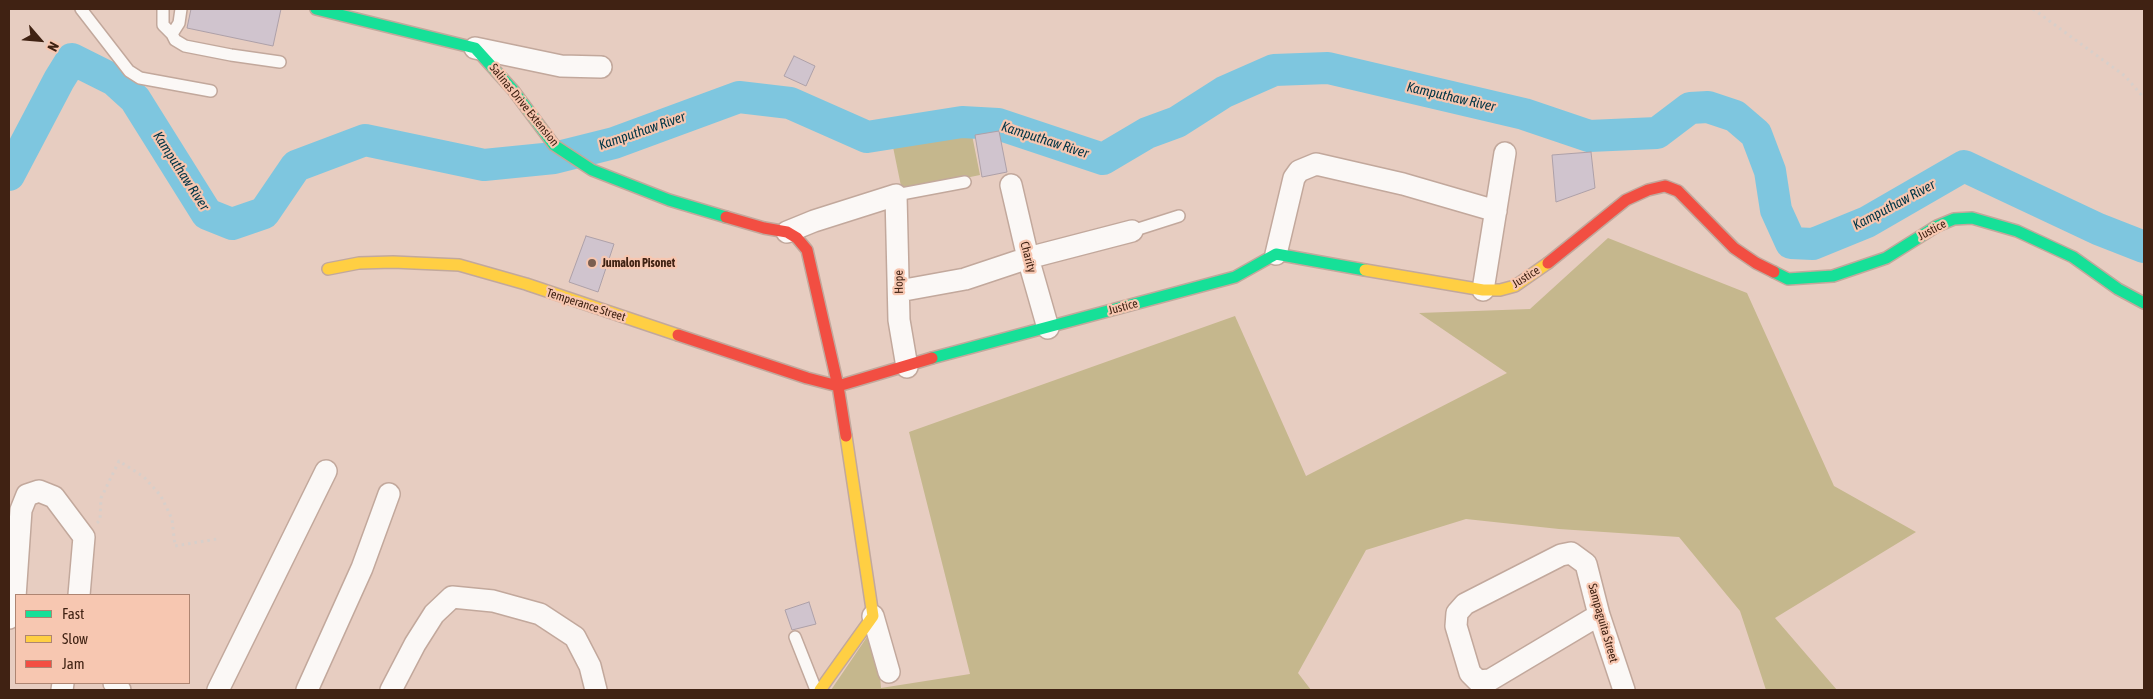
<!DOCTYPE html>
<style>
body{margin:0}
#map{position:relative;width:2153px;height:699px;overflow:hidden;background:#e7cdc1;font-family:"Asap Condensed",sans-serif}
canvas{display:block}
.frame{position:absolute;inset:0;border:10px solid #402213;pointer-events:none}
.legend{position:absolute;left:15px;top:594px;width:175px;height:90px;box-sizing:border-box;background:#f7c7b1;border:1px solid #ae8572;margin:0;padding:6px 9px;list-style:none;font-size:15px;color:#402213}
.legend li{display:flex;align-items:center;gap:10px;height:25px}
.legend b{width:25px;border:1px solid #ae8572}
.north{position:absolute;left:15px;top:15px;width:50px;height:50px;-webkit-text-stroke:4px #f7c7b1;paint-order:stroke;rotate:117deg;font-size:14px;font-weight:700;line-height:20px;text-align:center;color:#402213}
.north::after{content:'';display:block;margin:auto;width:18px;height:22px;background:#402213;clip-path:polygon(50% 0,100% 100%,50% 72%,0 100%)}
</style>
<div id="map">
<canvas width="2153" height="699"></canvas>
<div class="frame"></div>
<ul class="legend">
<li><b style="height:6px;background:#16e098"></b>Fast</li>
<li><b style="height:6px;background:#ffcf43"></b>Slow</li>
<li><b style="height:6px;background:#f24e42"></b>Jam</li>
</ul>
<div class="north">N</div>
</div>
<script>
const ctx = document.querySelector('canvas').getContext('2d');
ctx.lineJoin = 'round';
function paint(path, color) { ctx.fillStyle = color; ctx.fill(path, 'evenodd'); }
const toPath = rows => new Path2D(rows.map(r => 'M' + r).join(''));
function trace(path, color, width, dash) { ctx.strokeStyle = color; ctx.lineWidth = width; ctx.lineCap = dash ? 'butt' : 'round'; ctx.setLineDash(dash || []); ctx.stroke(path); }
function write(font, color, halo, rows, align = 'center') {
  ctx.font = font + ' "Asap Condensed",sans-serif'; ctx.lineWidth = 4.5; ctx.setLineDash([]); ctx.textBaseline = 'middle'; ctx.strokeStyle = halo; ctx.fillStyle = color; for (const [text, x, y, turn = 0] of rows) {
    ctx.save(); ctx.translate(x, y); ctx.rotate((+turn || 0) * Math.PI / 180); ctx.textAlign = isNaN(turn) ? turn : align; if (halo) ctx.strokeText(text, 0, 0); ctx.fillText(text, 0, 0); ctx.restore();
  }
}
paint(toPath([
 [971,130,980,175,902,191,893,147],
 [1608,238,1747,293,1834,486,1916,532,1775,618,1837,690,1766,690,1740,611,1679,537,1559,529,1466,519,1366,550,1298,673,1311,690,831,690,867,637,878,651,881,688,970,674,909,432,1235,316,1306,476,1507,373,1419,313,1530,309]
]), '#c5b78d');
trace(toPath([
 [9,175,59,80,72,59,114,80,135,99,207,214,232,224,264,213,296,166,365,140,484,165,554,158,614,143,739,97,790,103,867,137,962,122,998,124,1103,159,1147,133,1177,122,1224,92,1274,70,1328,68,1524,114,1589,136,1657,133,1690,108,1708,107,1735,116,1756,134,1770,171,1776,210,1791,243,1813,244,1867,222,1964,166,2098,229,2144,247]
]), '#7ec6df', 32);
const building = toPath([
 [191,9,281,9,273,46,187,28,191,9],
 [794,56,815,66,806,86,784,76,794,56],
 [999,131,1007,172,982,177,975,135,999,131],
 [1591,152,1595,188,1556,202,1552,155,1591,152],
 [586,236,614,244,598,292,569,282,586,236],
 [809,602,816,624,792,630,785,610,809,602]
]);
paint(building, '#d0c4ce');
trace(building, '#ada0a8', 1);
const lane = toPath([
 [81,9,129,71,140,78,211,91],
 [163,9,163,25,172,34,175,40,185,46,231,55,280,62],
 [172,34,179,23,181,9],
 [896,195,965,182],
 [1132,231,1179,216],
 [795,637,816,690]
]);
const street = toPath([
 [475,48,561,66,601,67],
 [1011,185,1028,258,1048,328],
 [787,232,814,221,896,195,899,320,907,367],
 [1276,254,1294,178,1299,171,1316,164,1403,184,1496,211],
 [1483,290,1505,153],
 [899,291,965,279,1028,258,1132,231],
 [1599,615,1490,680,1478,681,1470,673,1456,626,1457,613,1465,604,1561,555,1571,553,1586,564,1599,615,1624,690],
 [873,616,889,672],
 [9,618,15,597,21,510,27,495,39,491,54,497,84,537,79,595],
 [114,683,120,690],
 [62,690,63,683],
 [218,690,326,471],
 [307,690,362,568,389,494],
 [391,690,415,644,434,614,452,597,493,601,540,614,575,637,590,666,596,690]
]);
const fast = toPath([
 [316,9,475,48,513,90,554,145,592,170,669,200,726,217],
 [1774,272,1788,279,1833,276,1886,258,1937,226,1954,219,1972,218,2017,231,2073,257,2118,289,2144,303],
 [932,358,1235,277,1276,254,1365,270]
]);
const slow = toPath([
 [328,269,359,263,393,262,459,265,526,284,678,335],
 [1365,270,1483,290,1500,290,1515,286,1548,263],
 [820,690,873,616,846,436]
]);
const jam = toPath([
 [726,217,764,228,787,232,797,238,807,250,838,386,846,436],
 [1548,263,1626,200,1648,190,1665,186,1678,191,1734,248,1756,263,1774,272],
 [678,335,807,378,838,386,932,358]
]);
trace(lane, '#c2a89c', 14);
trace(street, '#c2a89c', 24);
trace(fast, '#c2a89c', 14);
trace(slow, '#c2a89c', 14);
trace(jam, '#c2a89c', 14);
trace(toPath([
 [2033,9,2125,76,2144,98],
 [97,523,100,520,101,498,119,461,144,477,161,496,172,519,175,546,217,539]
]), '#d8cfca', 3, [2.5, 4]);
trace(lane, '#fbf8f6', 11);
trace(street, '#fbf8f6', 21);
trace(fast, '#16e098', 11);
trace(slow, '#ffcf43', 11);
trace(jam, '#f24e42', 11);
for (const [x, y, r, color] of [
 [592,263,5,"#7a5e50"]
]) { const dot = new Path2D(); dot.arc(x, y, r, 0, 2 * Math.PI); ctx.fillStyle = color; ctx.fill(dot); trace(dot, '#f7c7b1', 2); }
write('12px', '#402213', '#f7c7b1', [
 ["Salinas Drive Extension",524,105,51],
 ["Justice",1932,230,-28],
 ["Charity",1028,257,75],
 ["Justice",1526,277,-32],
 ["Hope",899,282,-91],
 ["Temperance Street",586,305,18],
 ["Justice",1123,307,-15],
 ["Sampaguita Street",1603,623,74]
]);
write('bold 12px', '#402213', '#f7c7b1', [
 ["Jumalon Pisonet",602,263]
], 'left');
write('italic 14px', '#003546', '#f7c7b1', [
 ["Kamputhaw River",1451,97,13],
 ["Kamputhaw River",642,131,-19],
 ["Kamputhaw River",1045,140,18],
 ["Kamputhaw River",181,171,57],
 ["Kamputhaw River",1894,205,-28]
]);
</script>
